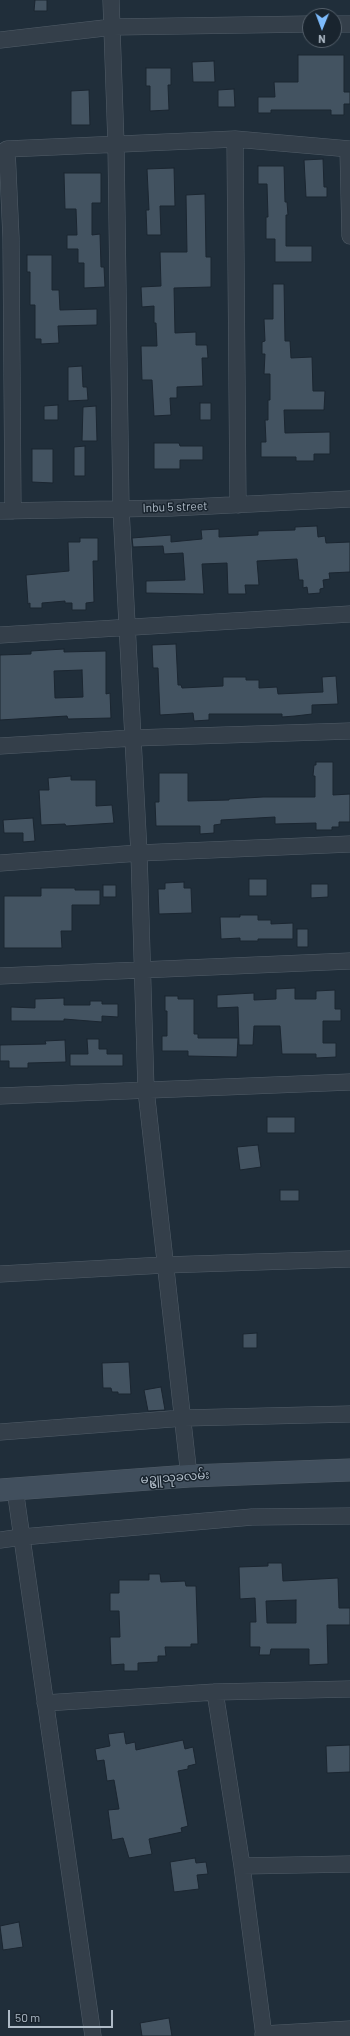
<!DOCTYPE html>
<meta charset="utf-8">
<style>
body{margin:0}
#map{position:relative;width:350px;height:2036px;overflow:hidden;background:#202e3a;font-family:Barlow,sans-serif}
canvas{display:block}
.north{position:absolute;left:302px;top:8px;width:40px;height:40px;box-sizing:border-box;background:#19242e;border:1px solid #55606b;border-radius:50%;rotate:181deg;font-size:11px;font-weight:700;line-height:16px;text-align:center;color:#aebac6}
.north::after{content:'';display:block;margin:auto;width:14px;height:18px;background:#7dbbfc;clip-path:polygon(50% 0,100% 100%,50% 72%,0 100%)}
.scale{position:absolute;left:8px;top:2010px;width:105px;height:18px;box-sizing:border-box;border:2px solid #aebac6;border-top:0;padding-left:5px;font-size:12px;line-height:14px;white-space:nowrap;color:#aebac6;-webkit-text-stroke:3px #19242e;paint-order:stroke}
</style>
<div id="map">
<canvas width="350" height="2036"></canvas>
<div class="north">N</div>
<div class="scale">50 m</div>
</div>
<script>
const ctx = document.querySelector('canvas').getContext('2d');
ctx.lineJoin = 'round';
function paint(path, color) { ctx.fillStyle = color; ctx.fill(path, 'evenodd'); }
const toPath = rows => new Path2D(rows.map(r => 'M' + r).join(''));
function trace(path, color, width, dash) { ctx.strokeStyle = color; ctx.lineWidth = width; ctx.lineCap = dash ? 'butt' : 'round'; ctx.setLineDash(dash || []); ctx.stroke(path); }
function write(font, color, halo, rows, align = 'center') {
  ctx.font = font + ' Barlow,"Noto Sans Myanmar",sans-serif'; ctx.lineWidth = 3; ctx.setLineDash([]); ctx.textBaseline = 'middle'; ctx.strokeStyle = halo; ctx.fillStyle = color; for (const [text, x, y, turn = 0] of rows) {
    ctx.save(); ctx.translate(x, y); ctx.rotate((+turn || 0) * Math.PI / 180); ctx.textAlign = isNaN(turn) ? turn : align; if (halo) ctx.strokeText(text, 0, 0); ctx.fillText(text, 0, 0); ctx.restore();
  }
}
const building = toPath([
 [35,0,47,0,47,11,34,11,35,0],
 [298,55,344,55,344,92,350,92,350,104,344,104,344,115,331,115,331,110,271,110,271,113,258,113,258,97,275,97,274,82,298,82,298,55],
 [214,61,215,82,193,82,192,62,214,61],
 [146,68,171,68,171,85,168,85,169,110,150,111,150,86,146,86,146,68],
 [234,89,235,107,218,107,218,90,234,89],
 [89,90,90,125,71,125,71,91,89,90],
 [323,159,324,187,327,187,327,197,306,197,304,160,323,159],
 [258,166,284,166,285,202,287,202,288,215,286,215,286,246,312,246,312,262,275,262,275,239,266,239,266,217,268,217,267,184,258,184,258,166],
 [174,168,175,206,160,206,161,235,147,235,146,210,149,210,147,169,174,168],
 [64,173,101,173,101,203,92,203,92,235,100,234,101,267,104,267,105,287,84,288,84,263,78,263,78,249,67,249,67,235,77,235,76,209,65,209,64,173],
 [205,194,206,257,211,257,211,287,174,288,175,333,196,332,196,345,207,345,208,358,202,358,203,386,177,387,177,398,170,398,171,415,154,416,152,380,142,380,141,346,157,346,156,323,154,323,154,306,142,307,141,287,161,286,160,252,187,252,186,195,205,194],
 [27,255,52,255,52,290,59,290,60,310,97,309,97,325,58,326,59,343,41,344,41,339,35,339,35,305,30,305,30,272,27,272,27,255],
 [273,284,284,284,285,341,290,341,291,358,312,357,313,391,325,391,324,410,284,410,285,433,330,432,330,454,314,454,314,461,296,461,296,457,261,457,261,442,266,442,265,420,268,420,268,400,270,400,270,374,264,374,265,354,262,354,262,342,265,341,264,319,273,319,273,284],
 [82,366,83,387,87,387,88,400,68,401,68,367,82,366],
 [200,403,211,403,211,420,200,420,200,403],
 [58,405,58,420,44,420,44,406,58,405],
 [96,406,97,441,82,441,83,407,96,406],
 [154,443,179,443,180,446,203,446,203,460,180,460,180,469,154,469,154,443],
 [85,446,85,476,74,476,74,447,85,446],
 [32,449,53,449,53,483,32,482,32,449],
 [317,526,318,537,325,536,326,543,350,542,350,572,329,573,330,579,323,580,324,588,320,589,320,593,308,594,307,587,303,588,303,580,299,580,297,559,257,561,259,585,245,585,246,594,228,594,227,563,202,564,204,594,146,593,146,581,185,580,183,553,164,554,163,546,133,547,132,538,171,535,171,542,202,539,201,530,219,529,219,537,258,535,258,531,295,530,295,527,317,526],
 [80,538,98,538,98,561,93,561,94,602,86,603,86,610,72,610,72,603,65,603,65,601,42,603,42,608,30,608,30,603,28,604,26,575,69,571,68,542,80,542,80,538],
 [176,644,178,685,181,685,182,688,223,686,223,677,246,677,246,680,259,680,259,688,277,687,278,694,323,692,322,677,336,676,338,704,312,705,312,714,295,716,282,717,282,714,209,714,209,720,194,721,193,713,160,715,158,668,153,668,152,645,176,644],
 [64,649,64,652,106,651,106,694,110,693,111,718,68,719,67,716,0,720,0,655,31,654,31,651,64,649],
 [82,670,83,697,55,698,54,671,82,670],
 [316,762,333,762,333,795,350,794,350,822,339,822,339,827,332,827,332,830,316,830,316,823,275,824,275,817,221,820,221,824,214,825,214,833,200,834,200,826,156,826,155,802,159,802,159,773,188,773,188,801,229,800,229,799,263,797,315,797,315,776,313,776,314,765,316,765,316,762],
 [71,776,71,780,96,780,96,806,112,805,114,823,66,826,65,824,41,825,39,790,49,790,48,778,71,776],
 [33,818,35,841,23,842,23,833,4,833,3,820,33,818],
 [249,879,267,879,267,896,249,896,249,879],
 [184,882,184,888,191,888,192,913,159,914,158,889,165,889,165,883,184,882],
 [311,884,328,884,328,897,311,898,311,884],
 [103,885,116,885,116,897,103,897,103,885],
 [41,888,75,888,75,890,100,890,100,905,72,905,72,931,61,931,62,948,4,948,4,896,41,896,41,888],
 [240,915,258,915,258,920,271,920,271,924,293,923,293,939,258,939,258,941,240,941,240,938,221,939,220,917,240,917,240,915],
 [297,929,308,929,308,947,297,947,297,929],
 [295,988,295,999,316,999,316,991,335,990,335,1009,341,1009,341,1021,323,1021,323,1043,336,1043,336,1057,316,1058,316,1054,282,1054,280,1026,254,1026,253,1045,239,1045,238,1007,217,1008,217,995,254,993,254,1000,276,999,276,989,295,988],
 [165,996,178,996,178,999,194,999,194,1034,198,1034,198,1038,238,1038,237,1057,188,1056,188,1051,162,1051,162,1036,167,1036,167,1011,165,1011,165,996],
 [64,998,64,1005,90,1005,90,1001,102,1001,102,1004,118,1004,118,1017,102,1016,102,1022,64,1019,64,1021,11,1021,11,1007,35,1008,35,999,64,998],
 [87,1039,99,1039,99,1049,107,1049,107,1054,123,1054,123,1066,70,1066,70,1054,88,1054,87,1039],
 [65,1040,66,1062,28,1063,28,1068,9,1068,9,1061,0,1061,0,1045,46,1044,45,1041,65,1040],
 [267,1117,295,1117,295,1133,267,1133,267,1117],
 [258,1145,261,1167,240,1170,237,1147,258,1145],
 [280,1190,299,1190,299,1201,280,1201,280,1190],
 [257,1333,257,1348,243,1348,243,1334,257,1333],
 [129,1362,131,1394,118,1394,118,1392,112,1392,111,1388,103,1388,102,1363,129,1362],
 [161,1387,165,1410,148,1411,144,1390,161,1387],
 [268,1563,282,1563,283,1581,338,1578,339,1608,350,1608,350,1625,327,1625,328,1664,309,1665,309,1649,271,1649,270,1655,259,1655,260,1647,250,1647,250,1622,256,1622,255,1598,240,1599,239,1567,268,1566,268,1563],
 [296,1600,296,1623,267,1623,266,1601,296,1600],
 [149,1574,160,1574,161,1582,185,1581,186,1586,196,1586,198,1644,191,1644,191,1647,165,1647,166,1656,158,1656,158,1662,138,1663,138,1671,124,1671,124,1664,111,1665,110,1637,120,1637,119,1611,110,1611,110,1593,119,1593,119,1580,149,1580,149,1574],
 [124,1732,126,1744,135,1742,136,1750,183,1740,185,1749,193,1747,196,1764,188,1766,188,1769,178,1771,188,1826,181,1828,182,1832,149,1839,152,1854,129,1858,123,1838,112,1840,108,1810,119,1809,114,1780,107,1781,104,1760,97,1761,95,1749,110,1746,108,1734,124,1732],
 [350,1745,350,1772,327,1773,326,1746,350,1745],
 [195,1858,196,1863,206,1862,208,1874,197,1875,199,1889,174,1892,170,1862,195,1858],
 [19,1922,23,1947,3,1950,0,1926,19,1922],
 [169,2018,172,2036,142,2036,140,2023,169,2018]
]);
paint(building, '#435361');
trace(building, '#1b2631', 1);
const street = toPath([
 [111,0,116,144,121,509,139,853,146,1090,189,1476],
 [334,24,350,24],
 [0,40,113,27,310,24],
 [235,139,238,505],
 [7,149,11,238,13,511],
 [348,149,350,236],
 [0,154,7,149,235,139,350,149],
 [0,511,171,508,350,499],
 [0,635,350,614],
 [0,746,133,738,350,731],
 [0,863,139,853,350,844],
 [0,976,350,961],
 [0,1096,350,1082],
 [0,1274,164,1265,350,1259],
 [0,1432,184,1418,350,1414],
 [15,1489,93,2036],
 [0,1540,22,1537,252,1517,350,1516],
 [215,1692,242,1866,264,2036],
 [45,1703,215,1692,350,1689],
 [242,1866,350,1864],
 [263,2034,350,2029]
]);
const secondary = toPath([
 [0,1490,189,1476,350,1470]
]);
trace(street, '#515d68', 17);
trace(secondary, '#515d68', 23);
trace(street, '#343f4a', 16);
trace(secondary, '#414f5d', 22);
write('12px', '#aebac6', '#19242e', [
 ["Inbu 5 street",175,507,-2],
 ["မဥ္ဇူသုခလမ်း",175,1477,-4]
]);
</script>
